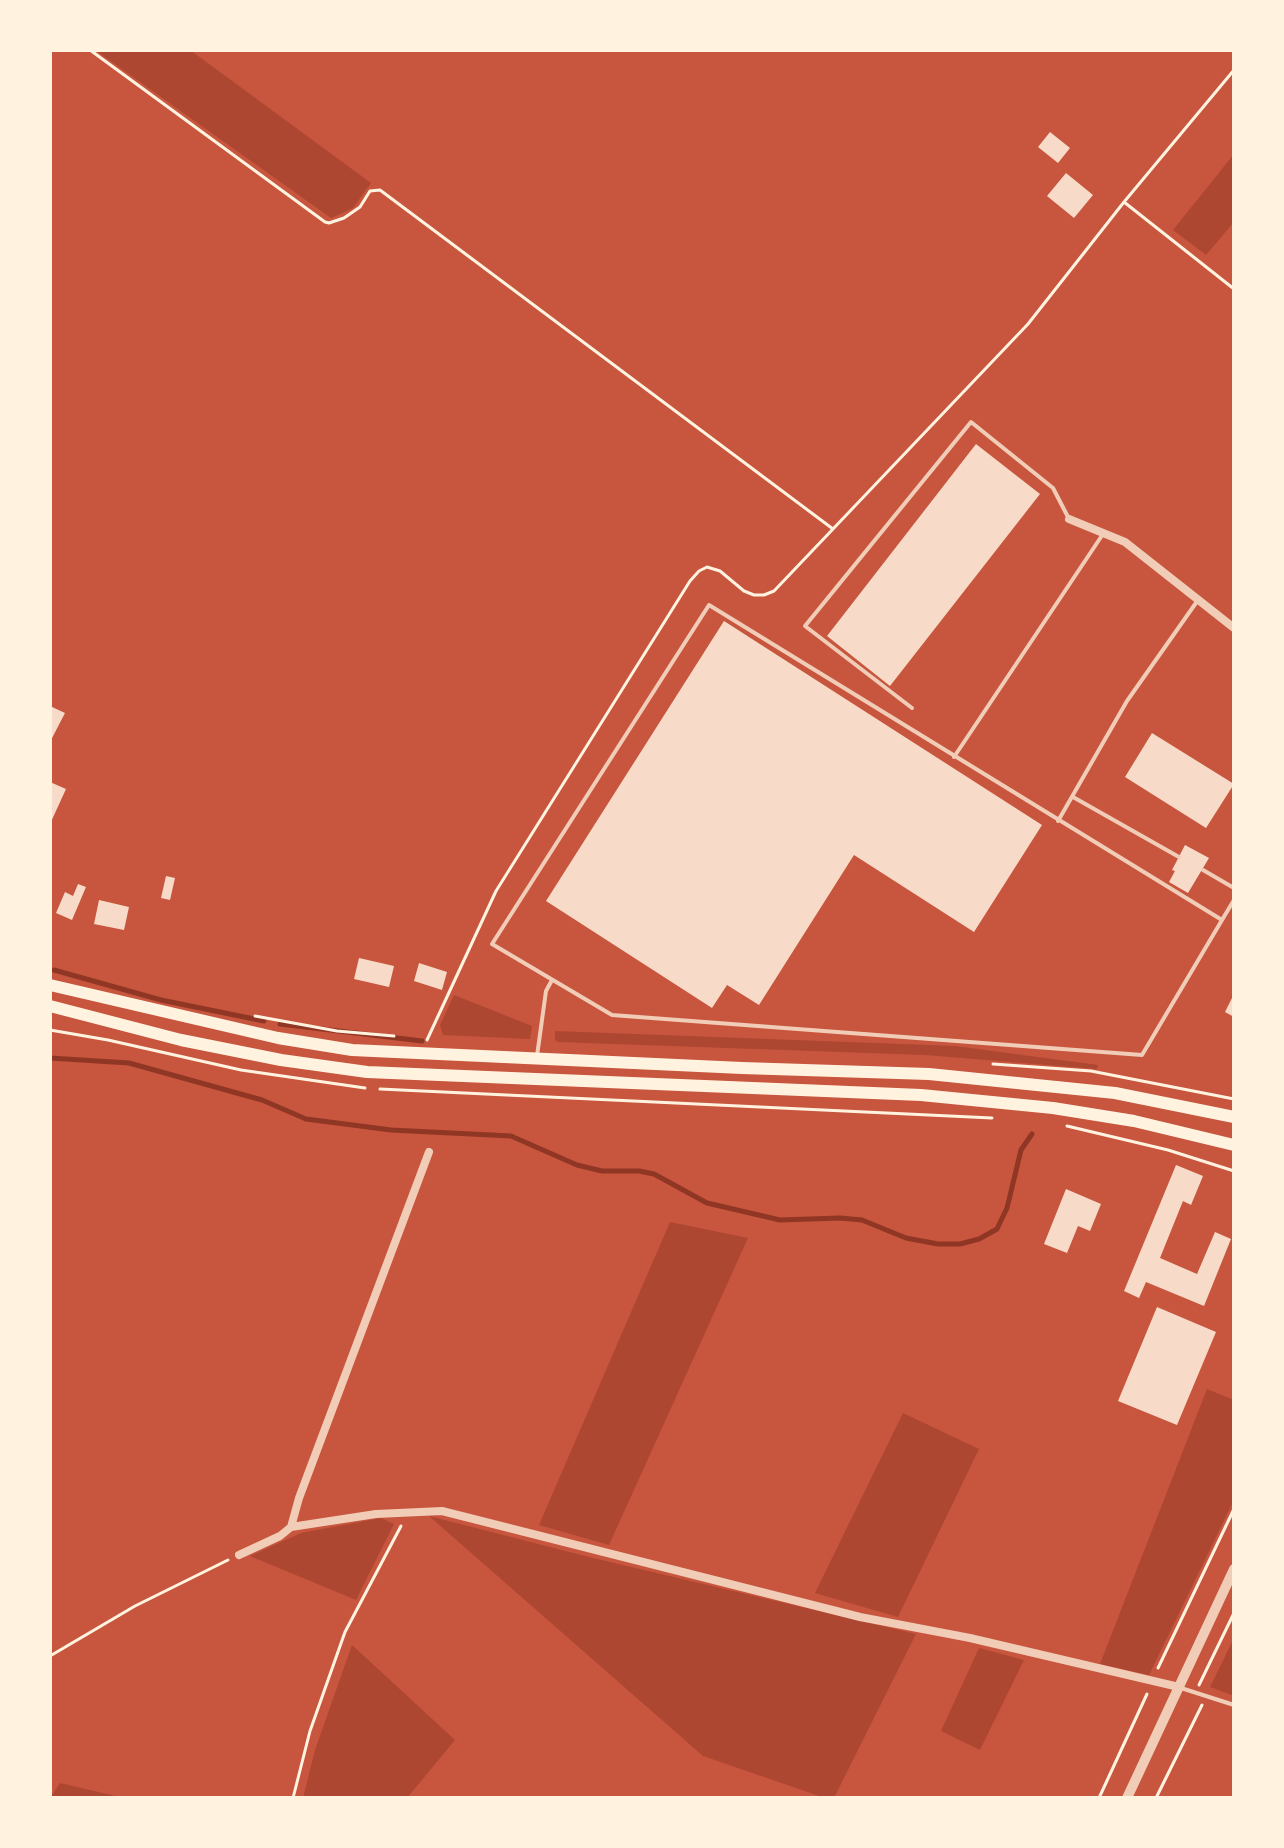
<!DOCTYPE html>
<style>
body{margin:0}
#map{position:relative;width:1284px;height:1848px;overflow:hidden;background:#c8553d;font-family:Raleway,sans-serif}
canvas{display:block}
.frame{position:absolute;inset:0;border:52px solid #fff3e0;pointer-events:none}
</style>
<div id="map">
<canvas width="1284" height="1848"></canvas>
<div class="frame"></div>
</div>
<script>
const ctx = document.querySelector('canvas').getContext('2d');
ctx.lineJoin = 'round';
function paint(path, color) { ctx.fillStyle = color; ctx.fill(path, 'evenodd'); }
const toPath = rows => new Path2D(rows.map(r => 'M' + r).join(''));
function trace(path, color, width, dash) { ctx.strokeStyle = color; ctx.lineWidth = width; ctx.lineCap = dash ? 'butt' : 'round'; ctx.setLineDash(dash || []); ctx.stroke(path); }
paint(toPath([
 [95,50,190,50,371,183,353,208,331,218],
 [1234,154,1234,222,1206,255,1173,230],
 [454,995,532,1026,530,1039,443,1035,440,1025],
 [555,1031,955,1046,1098,1065,1097,1069,925,1055,558,1042,555,1040],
 [670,1222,748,1238,609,1545,539,1525],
 [1207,1389,1234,1400,1234,1500,1149,1675,1100,1664],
 [903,1413,979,1449,898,1617,815,1593],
 [429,1516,593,1558,916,1634,834,1798,825,1798,703,1756],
 [381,1518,394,1524,356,1600,250,1556,301,1533],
 [1234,1638,1234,1696,1210,1687],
 [352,1645,455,1740,407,1798,303,1798,315,1750],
 [979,1648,1024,1660,980,1750,941,1731],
 [60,1783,124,1798,50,1798]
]), '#ae4732');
trace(toPath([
 [54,970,161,1000,264,1021],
 [280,1024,422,1041],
 [50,1058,129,1063,262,1100,306,1119,391,1130,511,1136,577,1165,602,1171,639,1171,654,1174,707,1203,780,1220,840,1218,862,1220,906,1238,938,1244,960,1244,979,1239,997,1229,1007,1208,1021,1150,1032,1134]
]), '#8f3625', 5);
paint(toPath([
 [1050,132,1070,148,1058,163,1038,147],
 [1066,173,1093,195,1074,218,1047,196],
 [976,444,1040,494,890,686,827,636],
 [724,621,1042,825,974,932,854,855,759,1005,727,985,712,1008,546,901],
 [50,706,65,713,50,742],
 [1152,733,1234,784,1206,828,1125,777],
 [50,782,66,789,50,824],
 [1185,845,1209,858,1188,893,1169,882,1175,871,1172,870],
 [166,876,175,878,170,900,161,898],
 [78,884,86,887,72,920,56,913,65,892,73,896],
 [99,900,129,907,124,930,94,924],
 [359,958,394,966,389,987,354,979],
 [419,963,447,972,442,990,414,981],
 [1234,994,1234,1017,1225,1012],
 [1176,1165,1203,1176,1191,1205,1183,1201,1160,1258,1197,1274,1215,1232,1231,1239,1204,1306,1146,1282,1139,1298,1124,1291],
 [1066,1189,1101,1204,1090,1231,1078,1226,1067,1253,1044,1244],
 [1157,1307,1216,1332,1177,1425,1118,1401]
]), '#f7dbc8');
trace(toPath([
 [90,50,325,222,329,223,344,218,360,207,370,191,380,190,833,529],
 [1124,202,1234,289],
 [255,1016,337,1031,394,1036],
 [50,1030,108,1040,241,1070,365,1088],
 [427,1040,496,891,690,581,699,571,707,567,720,571,744,591,754,595,764,595,774,591,1028,324,1124,202,1234,70],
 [993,1064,1091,1071,1234,1099],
 [380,1089,992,1118],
 [1067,1126,1168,1150,1234,1171],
 [50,1656,135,1606,228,1560],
 [1158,1668,1234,1509],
 [1199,1685,1234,1613],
 [293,1798,310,1731,345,1632,401,1526],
 [1099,1798,1147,1694],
 [1156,1798,1202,1705]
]), '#fff3e0', 3);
trace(toPath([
 [912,708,805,626,971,422,1053,488,1069,519],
 [954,757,1103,534],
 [1073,797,1179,857],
 [1058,821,1127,701,1198,600],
 [1203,870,1234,888],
 [1222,920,709,605,492,944,612,1015,1142,1055,1222,920,1234,900],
 [537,1056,546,991,552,980],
 [1181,1688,1234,1705]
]), '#f1ccb7', 4);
trace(toPath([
 [1069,519,1125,542,1234,628],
 [429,1152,299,1498,291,1527,376,1514,442,1511,860,1617,970,1638,1179,1687],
 [239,1555,280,1536,291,1527]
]), '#f1ccb7', 8);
trace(toPath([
 [1127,1798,1234,1569]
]), '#f1ccb7', 10);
trace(toPath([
 [50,985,278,1038,352,1050,742,1068,929,1074,1115,1093,1234,1117],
 [50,1006,181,1040,281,1060,367,1072,921,1095,1053,1108,1134,1121,1234,1145]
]), '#fff3e0', 12);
</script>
